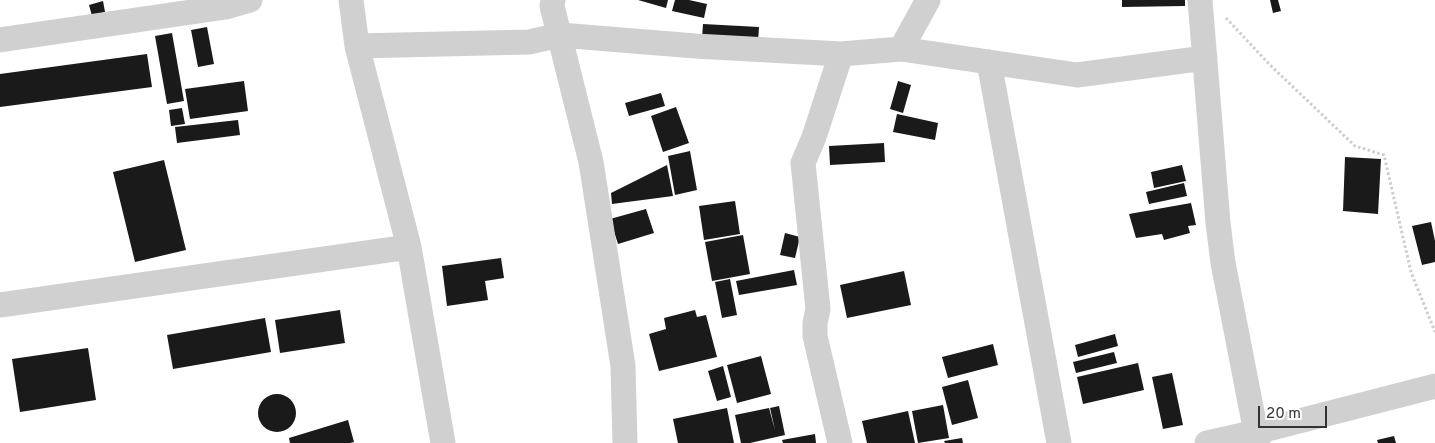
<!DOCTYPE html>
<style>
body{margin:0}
#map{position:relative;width:1435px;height:443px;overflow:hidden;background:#fff;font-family:Overpass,sans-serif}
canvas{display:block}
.scale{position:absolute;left:1258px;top:406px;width:69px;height:22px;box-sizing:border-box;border:2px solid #333;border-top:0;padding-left:6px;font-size:15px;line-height:18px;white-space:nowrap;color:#333;-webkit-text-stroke:4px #fff;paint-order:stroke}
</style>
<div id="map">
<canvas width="1435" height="443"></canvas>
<div class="scale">20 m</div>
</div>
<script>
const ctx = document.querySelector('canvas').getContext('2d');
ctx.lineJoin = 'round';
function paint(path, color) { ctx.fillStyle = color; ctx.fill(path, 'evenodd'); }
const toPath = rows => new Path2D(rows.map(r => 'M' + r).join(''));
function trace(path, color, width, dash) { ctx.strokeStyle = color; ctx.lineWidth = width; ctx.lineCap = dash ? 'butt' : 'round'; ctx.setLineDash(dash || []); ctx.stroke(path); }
paint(toPath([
 [638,0,668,0,666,8],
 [675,0,689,0,707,4,704,18,672,11],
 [1122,0,1185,0,1185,6,1122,7],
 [1270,0,1278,0,1281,11,1273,13],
 [103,1,105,12,92,16,89,5],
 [703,24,759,27,758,42,702,38],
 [207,27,214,64,198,67,191,30],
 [172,33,184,101,167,104,155,36],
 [147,54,152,87,0,107,0,74],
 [244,81,248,111,190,119,185,89],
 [898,81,911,85,903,113,890,109],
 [661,93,665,106,629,116,625,103],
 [676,107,689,143,663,152,651,116],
 [182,108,185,124,171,126,169,110],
 [897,114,938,123,935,140,893,132],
 [238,120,240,135,177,143,175,127],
 [884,143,885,162,830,165,829,146],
 [690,151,697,190,675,195,668,156],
 [1345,157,1381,159,1378,214,1343,211],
 [164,160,186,250,135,262,113,172],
 [667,165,673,196,612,204,611,193],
 [1182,165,1186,181,1154,188,1151,172],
 [1184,183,1187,196,1149,204,1146,192],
 [735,201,740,234,704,240,699,206],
 [1191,203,1196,225,1188,226,1190,233,1164,240,1162,234,1136,238,1129,214],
 [646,209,654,233,618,244,610,219],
 [1431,222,1435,241,1435,262,1422,265,1412,226],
 [785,233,800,237,795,258,780,255],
 [743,235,750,274,712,281,705,242],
 [501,258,504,278,485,281,488,300,447,306,442,266],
 [794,270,797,285,739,295,736,281],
 [904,271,911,305,847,318,840,285],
 [730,279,737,315,722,318,715,282],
 [340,310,345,343,280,353,275,320],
 [695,310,697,317,706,315,717,357,659,371,649,334,666,329,664,318],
 [265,318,271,352,173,369,167,335],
 [1115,334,1118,346,1078,357,1075,345],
 [993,344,998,365,948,378,942,357],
 [88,348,96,400,20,412,12,359],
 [1114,352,1117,363,1076,373,1073,362],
 [761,356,771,394,737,403,727,365],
 [1138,363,1144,390,1083,404,1077,377],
 [723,366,731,397,717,401,708,371],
 [1172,373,1183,425,1163,429,1152,377],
 [968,380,978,418,952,425,942,387],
 '258 413a19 19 0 1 1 38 0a19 19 0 1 1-38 0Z',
 [943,405,949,438,918,443,912,411],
 [779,406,785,435,750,443,741,443,735,415,769,408,775,430,770,408],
 [727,408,734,443,678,443,673,419],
 [908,411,915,443,867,443,862,421],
 [348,420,354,442,350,443,290,443,289,438],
 [815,434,816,443,783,443,782,440],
 [1394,436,1396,443,1378,443,1377,440],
 [962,438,963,443,945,443,944,441]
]), '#1a1a1a');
trace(toPath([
 [1226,18,1270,65,1355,146,1384,155,1411,272,1435,332]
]), '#cdcdcd', 3, [2.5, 2.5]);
trace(toPath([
 [351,0,357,46,409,247,443,443],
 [553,0,552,6,591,162,623,366,625,443],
 [1200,0,1218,223,1223,263,1258,443],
 [0,40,226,7,250,0],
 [357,46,529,42,560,35,695,46,841,54,901,49,1077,75,1205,58],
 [901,49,928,0],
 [989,62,1059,443],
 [0,305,409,247],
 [840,443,815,336,815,323,818,309,803,163,814,137,841,54],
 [1207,443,1256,432,1435,386]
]), '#d0d0d0', 25);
</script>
